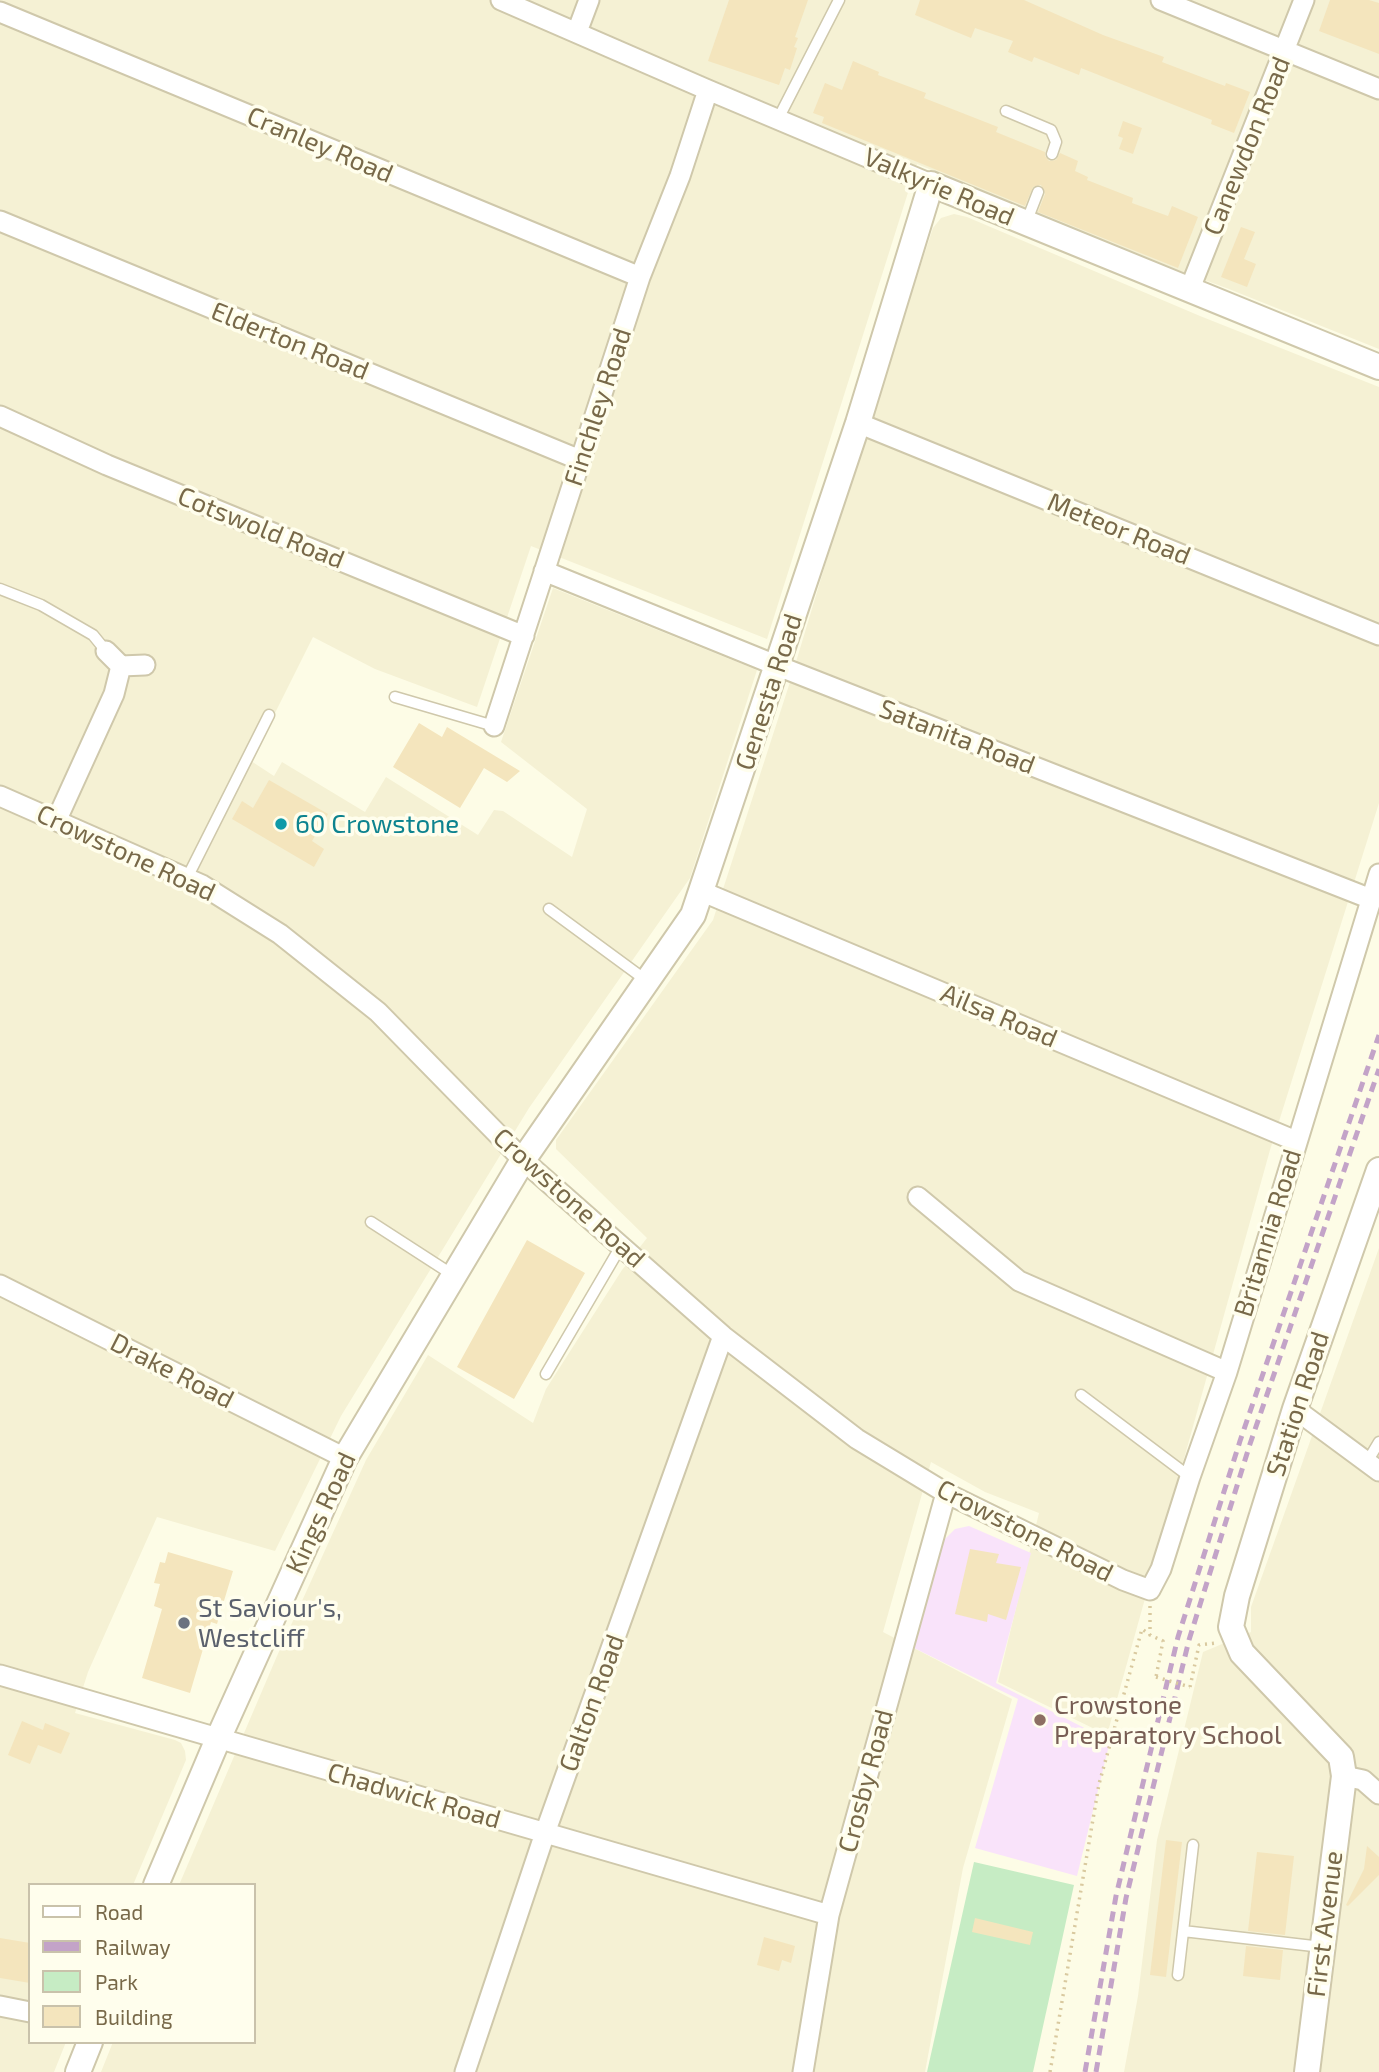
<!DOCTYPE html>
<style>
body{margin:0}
#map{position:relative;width:1379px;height:2072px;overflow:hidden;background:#fdfce6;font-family:"Exo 2",sans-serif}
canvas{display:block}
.legend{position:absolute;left:28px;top:1883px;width:228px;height:161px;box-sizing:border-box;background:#fffeed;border:2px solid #c9c2ab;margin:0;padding:9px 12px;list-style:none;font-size:21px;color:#786949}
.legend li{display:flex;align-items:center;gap:14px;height:35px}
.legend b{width:35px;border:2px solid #c9c2ab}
</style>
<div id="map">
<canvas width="1379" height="2072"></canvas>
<ul class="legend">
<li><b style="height:9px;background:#fff"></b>Road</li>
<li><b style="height:9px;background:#c3a3c8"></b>Railway</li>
<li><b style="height:19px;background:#c6ecc4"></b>Park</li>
<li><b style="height:19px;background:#f4e5bd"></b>Building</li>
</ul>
</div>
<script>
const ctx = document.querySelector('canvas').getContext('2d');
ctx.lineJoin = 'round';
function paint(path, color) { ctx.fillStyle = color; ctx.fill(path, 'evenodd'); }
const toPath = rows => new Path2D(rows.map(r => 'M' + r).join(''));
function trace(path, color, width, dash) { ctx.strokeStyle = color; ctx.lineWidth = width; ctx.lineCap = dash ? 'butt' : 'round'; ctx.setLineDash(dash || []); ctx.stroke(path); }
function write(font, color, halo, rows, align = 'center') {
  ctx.font = font + ' "Exo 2",sans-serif'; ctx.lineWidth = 7; ctx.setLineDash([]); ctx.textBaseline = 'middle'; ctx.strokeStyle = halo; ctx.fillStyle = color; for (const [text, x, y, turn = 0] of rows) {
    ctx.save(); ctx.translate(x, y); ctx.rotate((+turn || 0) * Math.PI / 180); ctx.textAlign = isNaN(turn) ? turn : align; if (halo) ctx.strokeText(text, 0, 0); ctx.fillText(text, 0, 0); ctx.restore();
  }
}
paint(toPath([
 [0,0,1379,0,1379,349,1229,289,1153,261,917,164,767,639,531,546,477,707,375,669,313,637,251,761,274,776,282,762,365,812,386,777,478,835,494,810,503,811,572,857,587,809,501,742,553,588,757,670,690,878,529,1108,341,1416,275,1551,157,1517,88,1672,75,1713,175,1740,181,1743,185,1751,186,1760,133,1885,30,1885,30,2042,66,2042,54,2072,0,2072],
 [954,214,967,217,1200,316,1379,387,1379,803,1270,1150,1107,1735,998,1682,1039,1513,985,1492,931,1462,883,1632,1012,1699,963,1868,925,2072,101,2072,113,2042,254,2042,254,1885,179,1885,277,1656,366,1460,428,1355,533,1423,546,1389,622,1270,647,1238,556,1149,556,1140,713,920,790,682,862,442,933,228,941,218],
 [1379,1248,1379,2072,1124,2072,1138,1996,1157,1840,1203,1652,1251,1632,1251,1607]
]), '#f5f1d4');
paint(toPath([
 [969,1526,1031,1553,996,1683,1110,1741,1077,1876,975,1848,1018,1699,914,1648,941,1543,955,1529]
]), '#f9e3fa');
paint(toPath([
 [974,1862,1074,1885,1033,2072,927,2072]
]), '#c6ecc4');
paint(toPath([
 [729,0,808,0,795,37,798,38,794,47,797,48,790,70,785,68,779,85,708,61],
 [920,0,1024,0,1103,35,1164,57,1162,62,1225,86,1226,83,1250,92,1234,133,1211,124,1212,120,1081,68,1079,75,1034,57,1032,62,1008,52,1013,41,975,28,971,38,915,15],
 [1330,0,1369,0,1379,3,1379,54,1319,31],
 [853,61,879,72,878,75,926,93,924,98,998,127,996,132,1045,152,1045,156,1049,161,1056,160,1060,153,1078,161,1075,171,1088,177,1087,180,1133,198,1132,203,1168,216,1172,206,1198,217,1178,268,1038,212,1045,194,1041,185,1033,187,1025,206,822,123,824,117,813,113,825,83,842,90],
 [1123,121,1142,128,1133,154,1119,149,1123,138,1118,136],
 [1241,227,1255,232,1244,259,1256,264,1247,287,1221,277],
 [419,723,442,737,447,727,520,771,507,782,484,768,460,808,393,767],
 [269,780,328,814,312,841,324,849,314,867,232,819,242,801,253,808],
 [527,1240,585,1273,514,1399,457,1367],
 [970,1549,999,1554,996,1563,1021,1567,1006,1620,988,1614,987,1622,955,1614],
 [168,1552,233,1571,217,1624,211,1622,190,1693,142,1678,162,1609,154,1606,160,1584,154,1583,160,1562,165,1563],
 [22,1721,43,1730,45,1723,70,1733,61,1754,38,1745,30,1764,8,1755],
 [1166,1840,1182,1842,1166,1977,1150,1975],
 [1367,1846,1379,1857,1379,1875,1348,1906,1346,1905,1364,1869],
 [1257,1852,1294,1856,1285,1935,1248,1931],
 [975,1918,1033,1932,1030,1945,972,1932],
 [764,1937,795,1946,791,1963,782,1960,779,1971,757,1965],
 [0,1938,30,1943,30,1983,0,1978],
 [1246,1946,1283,1950,1280,1980,1243,1976]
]), '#f4e5bd');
const service = toPath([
 [1006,111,1051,130,1056,142,1052,154],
 [778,119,839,0],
 [1026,223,1038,192],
 [0,589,41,605,93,635,106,651],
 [395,697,494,726],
 [187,878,269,715],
 [549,909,647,981],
 [371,1222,453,1275],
 [546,1374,621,1246],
 [1081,1395,1190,1477],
 [1367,1462,1379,1442],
 [1183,1931,1322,1947],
 [1178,1975,1193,1845]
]);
const minor = toPath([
 [501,0,708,90,931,184],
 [1161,0,1379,89],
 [0,12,640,277],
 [577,32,589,0],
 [0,221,580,460],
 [1189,291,1304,0],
 [0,416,107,465,524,636],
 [858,423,1379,635],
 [544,571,778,666,1371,899],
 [121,666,145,665],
 [494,726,640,277,680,176,708,90],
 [0,796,202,885,280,934,378,1012,523,1160,723,1336,857,1439,946,1493,1123,1580,1150,1590,1161,1569,1190,1477,1227,1372,1379,874],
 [57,819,114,694,121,666,106,651],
 [703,892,1296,1141],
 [918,1197,1019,1281,1227,1372],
 [0,1285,345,1458],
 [1295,1409,1379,1471],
 [0,1675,829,1915],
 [1344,1776,1363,1780,1379,1794],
 [0,2006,30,2012],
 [465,2072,545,1833,723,1336],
 [803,2072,829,1915,946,1493]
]);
const tertiary = toPath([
 [156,1885,218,1739,345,1458,523,1160,693,915,858,423,931,184,1379,367],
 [78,2072,90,2042],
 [1307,2072,1344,1776,1341,1757,1242,1653,1231,1627,1237,1596,1295,1409,1379,1170]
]);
trace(service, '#cfc8ab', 13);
trace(minor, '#cfc8ab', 23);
trace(tertiary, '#cfc8ab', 28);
trace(toPath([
 [1150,1606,1150,1635,1163,1641,1156,1677],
 [1190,1687,1199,1645,1216,1643],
 [1050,2072,1099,1784,1142,1629,1150,1635]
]), '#d9c99f', 3.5, [2, 5]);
trace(service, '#fff', 10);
trace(minor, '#fff', 19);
trace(tertiary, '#fff', 24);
trace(toPath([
 [1085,2072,1116,1896,1178,1637,1240,1441,1379,1035],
 [1096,2072,1126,1898,1189,1640,1250,1444,1379,1069]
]), '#c3a3c8', 5, [10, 7]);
trace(toPath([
 [1156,1677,1190,1687]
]), '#d9c99f', 3.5, [2, 5]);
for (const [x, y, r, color] of [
 [281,824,7,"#0f9aa8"],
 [184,1623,7,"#6b7280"],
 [1040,1720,7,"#8d6e63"]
]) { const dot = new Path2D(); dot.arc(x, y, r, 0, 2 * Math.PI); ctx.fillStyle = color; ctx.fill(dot); trace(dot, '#fffeed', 2.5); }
write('26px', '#786949', '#fffeed', [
 ["Cranley Road",320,145,23],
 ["Canewdon Road",1247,146,-68],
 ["Valkyrie Road",939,187,23],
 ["Elderton Road",290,341,22],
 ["Finchley Road",598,407,-72],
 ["Cotswold Road",261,528,22],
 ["Meteor Road",1119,529,22],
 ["Genesta Road",769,692,-72],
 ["Satanita Road",957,737,21],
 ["Crowstone Road",126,853,25],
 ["Ailsa Road",999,1016,23],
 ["Crowstone Road",569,1198,42],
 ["Britannia Road",1268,1233,-73],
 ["Drake Road",172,1371,27],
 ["Station Road",1298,1404,-72],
 ["Kings Road",321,1513,-65],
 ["Crowstone Road",1025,1531,27],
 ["Galton Road",592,1703,-70],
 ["Crosby Road",866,1781,-75],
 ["Chadwick Road",414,1796,16],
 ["First Avenue",1325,1924,-83]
]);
write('26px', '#0d838f', '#fffeed', [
 ["60 Crowstone",295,824]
], 'left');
write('26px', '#5b616d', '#fffeed', [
 ["St Saviour's,",198,1608],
 ["Westcliff",198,1638]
], 'left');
write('26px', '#785e54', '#fffeed', [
 ["Crowstone",1054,1705],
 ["Preparatory School",1054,1735]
], 'left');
</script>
